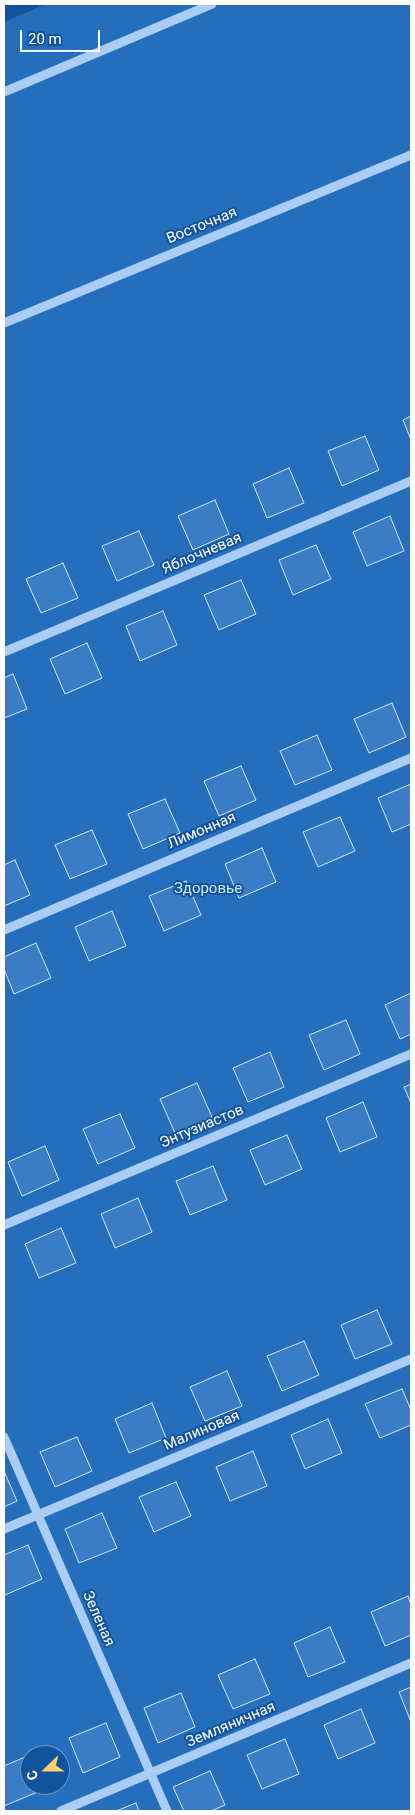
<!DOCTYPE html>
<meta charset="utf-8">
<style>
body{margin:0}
#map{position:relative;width:415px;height:1815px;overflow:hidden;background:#12539e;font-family:Roboto,sans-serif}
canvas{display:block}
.frame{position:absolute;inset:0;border:5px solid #fff;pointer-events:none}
.north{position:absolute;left:20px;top:1745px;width:50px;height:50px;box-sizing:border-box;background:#12539e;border:1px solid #7198c5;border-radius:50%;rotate:248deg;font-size:14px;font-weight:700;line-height:20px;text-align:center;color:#fff}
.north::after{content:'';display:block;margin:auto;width:18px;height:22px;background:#ffd06c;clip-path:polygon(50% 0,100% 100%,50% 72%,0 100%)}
.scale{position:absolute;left:20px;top:30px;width:80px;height:22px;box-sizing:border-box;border:2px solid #fff;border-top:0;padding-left:6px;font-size:15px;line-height:18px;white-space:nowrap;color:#fff;-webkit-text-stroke:4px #12539e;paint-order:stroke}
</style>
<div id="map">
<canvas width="415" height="1815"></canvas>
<div class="frame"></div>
<div class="north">С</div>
<div class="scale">20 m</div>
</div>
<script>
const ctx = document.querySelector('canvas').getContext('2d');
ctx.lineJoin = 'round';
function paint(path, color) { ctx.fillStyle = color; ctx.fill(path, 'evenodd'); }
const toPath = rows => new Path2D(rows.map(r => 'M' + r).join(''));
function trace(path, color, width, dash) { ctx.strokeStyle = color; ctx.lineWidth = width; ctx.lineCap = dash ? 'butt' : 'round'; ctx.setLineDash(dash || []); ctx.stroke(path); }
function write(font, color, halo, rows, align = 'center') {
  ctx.font = font + ' Roboto,sans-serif'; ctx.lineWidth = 4; ctx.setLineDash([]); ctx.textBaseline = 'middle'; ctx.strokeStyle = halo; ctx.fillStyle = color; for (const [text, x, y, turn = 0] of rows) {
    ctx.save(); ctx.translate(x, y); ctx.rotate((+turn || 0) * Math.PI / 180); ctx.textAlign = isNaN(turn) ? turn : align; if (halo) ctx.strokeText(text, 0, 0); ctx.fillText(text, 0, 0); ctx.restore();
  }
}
paint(toPath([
 [46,4,411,4,411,1811,4,1811,4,22],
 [30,1755,60,1755,60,1785,30,1785]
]), '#256ebc');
const building = toPath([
 [411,416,411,440,403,420,411,416],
 [365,436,379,470,342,486,328,451,365,436],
 [289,468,304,503,267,518,253,484,289,468],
 [215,500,229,534,193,550,178,516,215,500],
 [390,516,404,551,367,566,353,532,390,516],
 [139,531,154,565,117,581,102,546,139,531],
 [316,545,331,579,293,595,279,560,316,545],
 [63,563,78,598,41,613,26,579,63,563],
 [241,580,256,614,219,630,204,595,241,580],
 [163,611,177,645,140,661,126,626,163,611],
 [87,643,102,678,65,694,50,659,87,643],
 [13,674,27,709,4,718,4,678,13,674],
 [392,703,406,737,369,753,354,719,392,703],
 [317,735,332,770,295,785,280,751,317,735],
 [241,766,256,800,219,816,204,781,241,766],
 [411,784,411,824,392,832,378,798,411,784],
 [165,799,180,833,143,849,128,814,165,799],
 [340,817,355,851,318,867,303,832,340,817],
 [92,830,107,864,70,879,55,845,92,830],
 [262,848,276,882,239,898,225,864,262,848],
 [15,860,30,895,4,906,4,865,15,860],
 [186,881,201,915,164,931,149,896,186,881],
 [112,911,126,946,89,961,75,927,112,911],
 [36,943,51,978,14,994,4,969,4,957,36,943],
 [411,993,411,1034,400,1039,385,1005,411,993],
 [346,1020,360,1054,324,1070,309,1035,346,1020],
 [270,1052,284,1087,248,1102,233,1068,270,1052],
 [197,1083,212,1117,175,1133,160,1099,197,1083],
 [411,1084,411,1103,404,1087,411,1084],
 [363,1102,377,1137,340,1152,326,1118,363,1102],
 [120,1114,135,1148,98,1164,83,1129,120,1114],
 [287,1135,302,1169,265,1185,250,1150,287,1135],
 [45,1146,59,1180,22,1196,8,1162,45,1146],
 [213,1166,227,1200,190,1215,176,1181,213,1166],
 [138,1198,152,1232,115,1248,101,1214,138,1198],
 [61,1228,76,1263,39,1278,25,1244,61,1228],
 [377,1310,392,1344,355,1359,341,1325,377,1310],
 [304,1341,319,1375,282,1391,267,1356,304,1341],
 [227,1371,242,1406,205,1421,190,1387,227,1371],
 [402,1389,411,1410,411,1425,380,1438,365,1404,402,1389],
 [152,1403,166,1438,129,1453,115,1419,152,1403],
 [328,1419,342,1453,305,1469,291,1435,328,1419],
 [77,1437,92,1471,55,1487,40,1452,77,1437],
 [253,1451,267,1486,230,1501,216,1467,253,1451],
 [4,1471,17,1501,4,1507,4,1471],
 [176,1482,191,1516,154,1532,139,1497,176,1482],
 [102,1513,117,1548,79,1563,65,1529,102,1513],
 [28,1545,42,1579,5,1595,4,1591,4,1555,28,1545],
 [408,1596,411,1605,411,1635,385,1646,371,1612,408,1596],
 [330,1627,345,1662,308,1677,294,1643,330,1627],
 [255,1659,270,1694,233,1709,218,1675,255,1659],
 [411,1687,411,1722,399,1692,411,1687],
 [181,1693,195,1727,158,1743,144,1708,181,1693],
 [361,1709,375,1743,338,1759,324,1725,361,1709],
 [106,1723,120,1757,83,1773,69,1738,106,1723],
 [285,1739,299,1774,262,1789,247,1755,285,1739],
 [25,1757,30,1768,30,1785,37,1785,40,1791,4,1806,4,1766,25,1757],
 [210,1771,225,1805,211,1811,184,1811,173,1787,210,1771],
 [136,1803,139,1811,116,1811,136,1803]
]);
paint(building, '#3b7dc5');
trace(building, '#d1e7fe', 1);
trace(toPath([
 [4,92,212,4],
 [4,323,411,155],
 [4,652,411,481],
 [4,930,411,758],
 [4,1225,411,1054],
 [4,1437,167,1811],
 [4,1529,411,1359],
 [61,1811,411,1663]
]), '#a9cdf4', 9);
write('15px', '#fff', '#12539e', [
 ["Восточная",202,226,-22],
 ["Яблочневая",202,554,-23],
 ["Лимонная",202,831,-23],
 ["Энтузиастов",202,1127,-23],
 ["Малиновая",202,1431,-23],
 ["Зеленая",98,1619,66],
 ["Земляничная",231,1725,-23]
]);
write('15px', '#d1e7fe', '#12539e', [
 ["Здоровье",208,889]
]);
</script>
